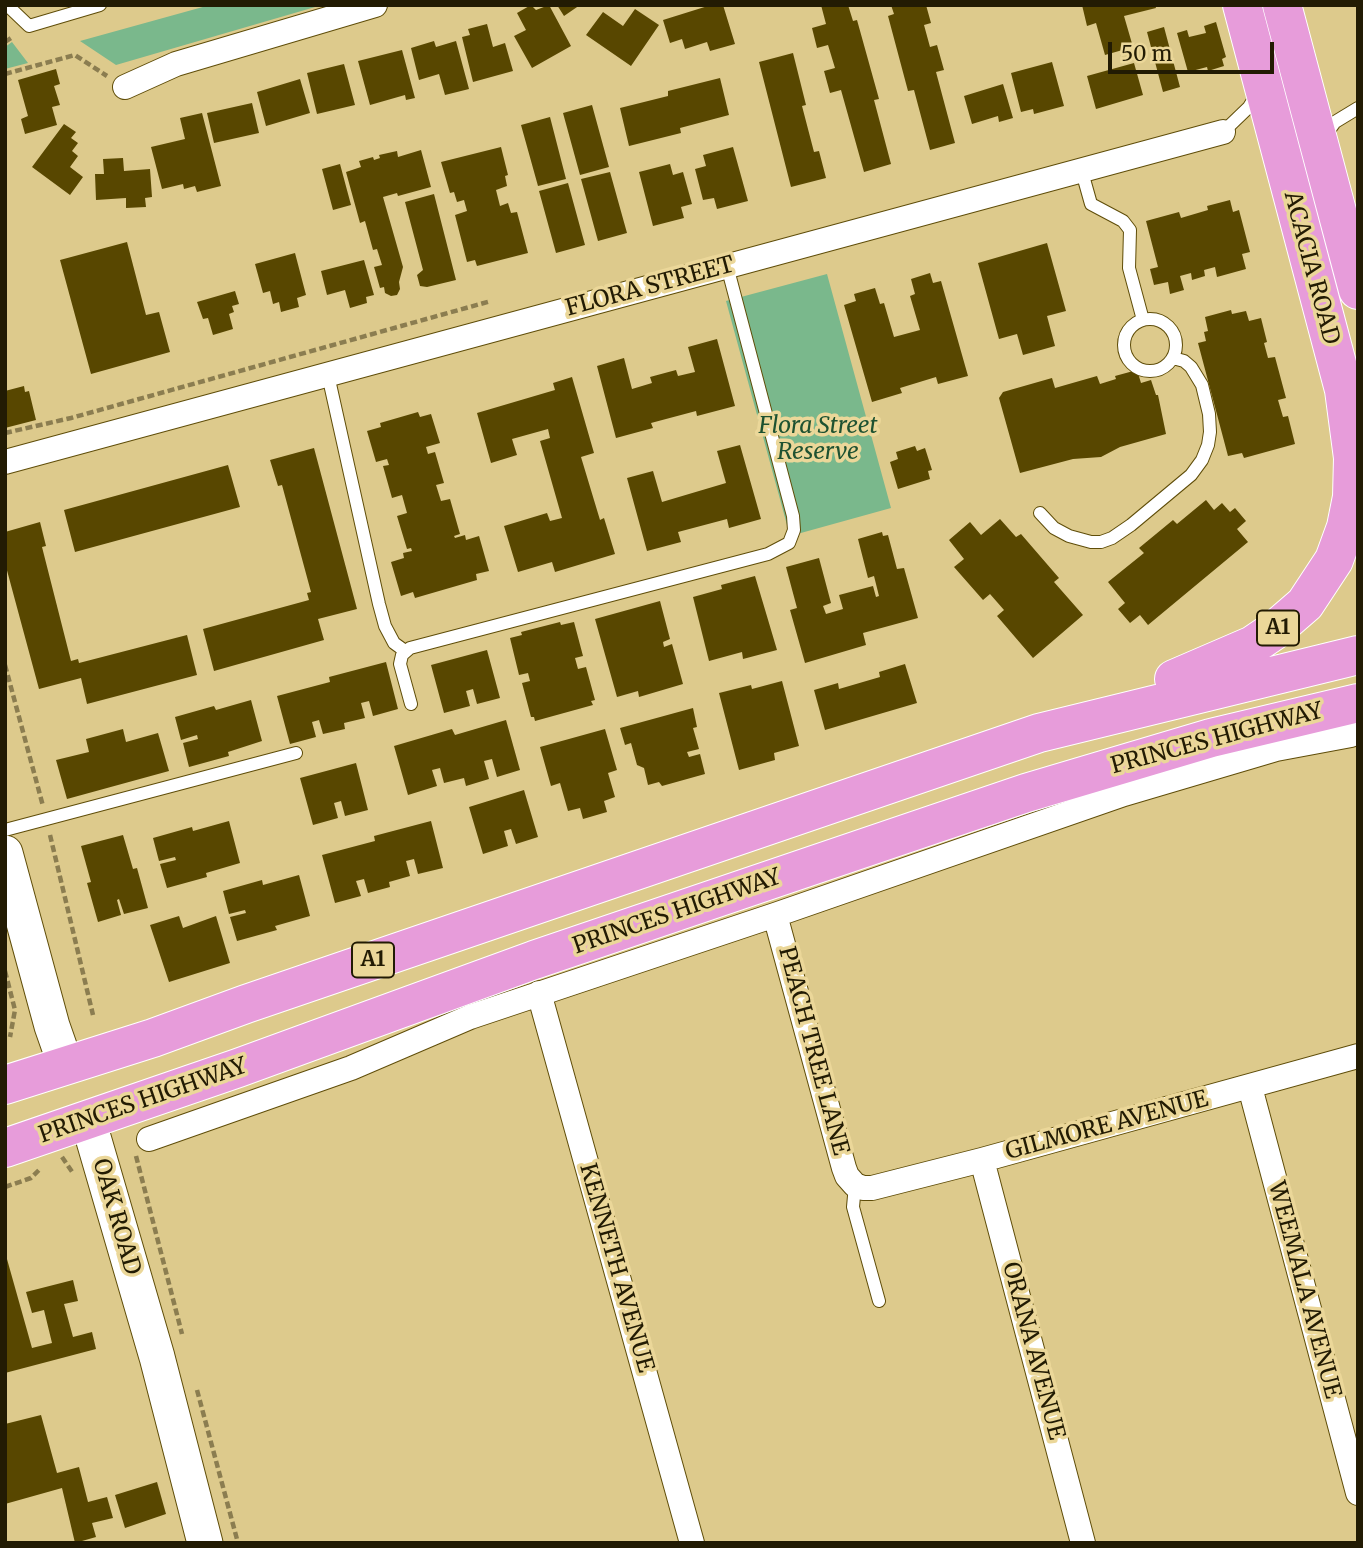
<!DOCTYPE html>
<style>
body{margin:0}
#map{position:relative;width:1363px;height:1548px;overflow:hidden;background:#ddca8c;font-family:Merriweather,serif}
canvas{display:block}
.frame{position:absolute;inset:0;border:7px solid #221b03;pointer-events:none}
.scale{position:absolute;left:1108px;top:42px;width:166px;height:32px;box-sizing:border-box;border:4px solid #221b03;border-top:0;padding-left:9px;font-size:21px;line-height:24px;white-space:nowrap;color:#221b03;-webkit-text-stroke:5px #ebd799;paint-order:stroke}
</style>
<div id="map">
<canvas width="1363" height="1548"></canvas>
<div class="frame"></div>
<div class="scale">50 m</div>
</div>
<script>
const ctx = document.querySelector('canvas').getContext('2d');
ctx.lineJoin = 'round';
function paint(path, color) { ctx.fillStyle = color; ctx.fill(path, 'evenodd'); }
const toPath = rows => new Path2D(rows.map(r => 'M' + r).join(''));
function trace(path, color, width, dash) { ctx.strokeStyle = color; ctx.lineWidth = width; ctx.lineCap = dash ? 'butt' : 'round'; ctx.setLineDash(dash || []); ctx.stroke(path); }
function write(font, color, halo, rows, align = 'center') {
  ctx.font = font + ' Merriweather,serif'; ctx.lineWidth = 7; ctx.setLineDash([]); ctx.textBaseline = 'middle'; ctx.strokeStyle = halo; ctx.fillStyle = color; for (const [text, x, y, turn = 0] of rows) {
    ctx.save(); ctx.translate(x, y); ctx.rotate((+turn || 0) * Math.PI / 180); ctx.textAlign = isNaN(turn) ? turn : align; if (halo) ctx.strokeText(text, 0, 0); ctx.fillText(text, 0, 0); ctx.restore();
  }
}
paint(toPath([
 [210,5,322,5,116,65,80,41],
 [12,42,28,63,5,69,5,47],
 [827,274,891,508,790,536,726,301]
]), '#7ab88c');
paint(toPath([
 [531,5,536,10,549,5,571,46,532,68,514,36,526,30,517,13],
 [557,5,580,5,564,16],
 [711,5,723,5,735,44,710,51,707,42,685,49,682,39,670,43,663,20],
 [821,5,848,5,853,21,857,20,879,99,874,100,891,164,864,172,841,90,830,93,824,71,835,68,828,45,817,48,812,28,826,24],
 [891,5,926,5,931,23,924,25,930,47,937,45,944,70,936,72,955,143,930,150,914,90,908,91,888,16,894,14],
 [1082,5,1155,5,1156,8,1124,16,1133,47,1105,55,1096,23,1087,26],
 [635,9,659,25,631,66,586,35,603,12,623,26],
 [1216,22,1226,57,1222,59,1224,66,1208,71,1207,67,1188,72,1177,33,1187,30,1189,37,1206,33,1204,26],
 [487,24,493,47,505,43,513,71,473,82,462,37,470,35,468,29],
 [1164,27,1180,87,1163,92,1147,32],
 [434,41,436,47,456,41,469,89,445,95,439,74,419,80,411,48],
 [402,50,415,98,406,100,405,95,370,105,358,61],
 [793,53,806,105,802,106,814,152,819,151,826,178,791,187,759,62],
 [1052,62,1064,106,1034,114,1033,109,1021,112,1011,73],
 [1134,63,1143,95,1096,109,1087,76],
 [344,64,355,105,317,114,307,73],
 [56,69,60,84,54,86,60,105,52,107,57,125,25,134,21,119,28,116,18,80],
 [720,78,729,115,680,128,681,133,629,146,620,108,668,96,668,91],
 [300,79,310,113,266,126,257,92],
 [1003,84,1013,118,999,122,998,116,972,124,964,96],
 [252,103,259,133,214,143,207,113],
 [592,105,609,167,580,175,563,113],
 [202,113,221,186,197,192,195,186,184,189,183,184,162,189,151,147,185,139,180,118],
 [550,117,566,179,538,186,521,125],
 [64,124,76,132,71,138,78,143,72,151,78,156,70,167,83,177,70,195,32,167],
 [501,147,508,175,505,176,507,186,496,190,500,206,508,203,511,213,517,212,528,253,477,266,475,260,467,262,455,215,467,211,464,200,457,202,454,192,450,193,441,162],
 [733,147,748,201,717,209,714,198,703,200,695,169,706,166,703,155],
 [421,150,431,187,398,196,397,193,383,197,403,267,399,282,400,289,397,295,391,296,385,293,384,287,380,288,374,267,382,265,377,249,373,250,365,221,360,223,346,172,361,167,359,161,373,157,374,160,380,158,379,155,397,151,398,157],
 [123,158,124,171,150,169,152,197,145,198,146,207,126,208,126,198,96,200,95,174,104,174,103,159],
 [340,164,351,205,333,210,322,169],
 [670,164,673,175,683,172,692,204,681,207,684,218,653,226,639,172],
 [610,172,627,233,598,241,581,179],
 [568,183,585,245,556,253,539,191],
 [434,194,456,280,427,287,420,286,417,275,423,270,405,202],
 [1230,200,1233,212,1239,210,1250,252,1242,254,1246,269,1217,277,1215,267,1204,270,1205,276,1192,280,1191,273,1180,276,1184,290,1170,294,1168,282,1154,285,1150,269,1158,267,1146,221,1179,212,1181,218,1208,210,1207,206],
 [127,242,146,315,159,312,170,352,91,374,60,260],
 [1047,243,1066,311,1047,316,1055,346,1023,355,1017,334,999,339,978,263],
 [295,253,306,295,297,298,299,307,281,312,279,302,273,304,270,291,263,293,255,264],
 [364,260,374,295,366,297,367,303,350,308,345,290,327,295,321,271],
 [930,273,933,283,941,281,968,376,938,384,936,377,900,388,902,393,872,402,844,305,856,301,854,294,875,288,880,304,884,303,894,337,920,330,910,296,915,294,911,279],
 [235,291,239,304,232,306,234,312,229,314,233,329,213,335,208,318,203,319,197,302],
 [1231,310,1232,314,1246,311,1249,321,1261,318,1267,342,1264,343,1268,358,1275,357,1286,398,1278,400,1283,417,1288,416,1295,444,1244,458,1242,453,1228,456,1198,343,1206,341,1204,332,1208,331,1205,317],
 [717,339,735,406,697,416,696,411,651,423,653,428,616,438,597,366,624,358,632,389,652,383,650,377,676,370,678,376,695,372,688,347],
 [1137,370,1141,383,1151,380,1156,395,1158,395,1166,434,1120,447,1101,457,1073,459,1020,473,999,398,1003,392,1052,378,1055,388,1097,376,1100,384,1116,379,1115,376],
 [572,377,594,453,581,457,600,520,604,518,615,554,555,572,552,562,518,572,504,526,547,513,550,521,562,518,540,441,550,438,548,429,512,439,517,455,491,463,477,413,555,390,553,383],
 [24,386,25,392,29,391,36,420,5,428,5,391],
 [418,412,420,417,431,414,440,443,426,447,428,454,435,452,444,483,436,485,441,501,450,499,460,534,454,536,455,538,465,535,466,540,479,536,489,571,476,574,477,580,415,598,413,592,401,596,391,562,404,558,403,553,412,551,411,548,407,549,397,516,407,513,402,495,392,498,383,466,389,465,387,459,376,462,367,431,381,427,380,423],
 [740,445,761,519,729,528,727,519,678,532,681,542,647,551,627,478,653,471,662,502,726,483,717,451],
 [915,446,917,451,925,448,932,470,928,471,930,479,898,489,890,462,898,459,896,452],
 [314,448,357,609,318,619,324,640,214,671,203,629,309,600,307,593,311,592,282,485,278,486,270,460],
 [228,465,240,507,75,552,64,510],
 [1206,500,1214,510,1222,503,1230,512,1235,508,1246,521,1237,529,1248,542,1148,625,1140,615,1130,623,1118,609,1125,603,1108,582,1144,553,1139,548,1173,520,1177,524],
 [1000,519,1016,537,1021,534,1059,578,1054,582,1083,615,1033,658,997,616,1004,610,990,594,983,600,954,567,964,559,949,540,970,522,981,535],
 [40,522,46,546,42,547,71,661,78,659,79,663,187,635,197,675,87,704,81,678,39,689,5,563,5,532],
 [882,532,883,536,888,535,897,569,904,568,918,618,863,633,866,645,805,663,790,610,797,608,786,567,819,558,831,603,823,606,826,614,843,609,839,595,873,586,876,597,879,596,874,576,868,578,858,539],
 [755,576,777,650,743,659,742,652,709,661,693,597,722,589,721,585],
 [660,601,670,639,663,642,664,647,672,644,683,684,639,697,638,691,617,697,595,619],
 [560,622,561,625,574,622,583,656,575,658,578,669,586,667,595,700,591,701,593,705,535,721,534,717,531,717,522,683,530,681,528,673,519,675,510,638,522,635,521,632],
 [487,650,500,698,477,704,473,689,466,691,470,706,444,713,431,665],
 [386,662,398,709,373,716,369,701,361,703,365,718,344,723,345,729,323,734,319,720,312,722,316,737,290,744,277,696,330,682,329,677],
 [905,664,917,703,825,730,814,690,838,683,839,689,880,677,879,672],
 [782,681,799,746,774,753,775,760,739,770,719,693,751,685,752,689],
 [251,700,262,741,228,752,229,756,189,767,183,743,198,739,197,735,181,740,175,717,214,706,216,710],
 [693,708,697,727,693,728,699,749,687,752,689,757,700,754,705,774,662,786,659,782,648,785,644,768,637,765,631,743,625,745,620,728],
 [506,720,520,770,497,777,492,759,484,761,489,779,466,786,464,778,444,783,440,768,432,770,437,786,408,795,394,746,452,729,455,735],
 [123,729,126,742,158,733,169,771,67,799,56,760,89,752,86,739],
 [605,729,617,770,608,773,615,797,604,801,607,812,583,819,580,808,568,811,560,783,551,786,540,747],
 [356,763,368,810,345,816,341,801,334,803,338,818,313,825,300,778],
 [524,790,538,837,516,844,511,829,504,831,508,846,483,854,469,807],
 [229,821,240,863,206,873,207,877,167,888,160,864,176,860,175,857,159,861,153,838,192,827,193,831],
 [431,821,443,868,418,874,414,859,406,861,410,876,389,882,390,887,368,893,364,879,356,881,361,896,335,903,322,855,375,841,374,836],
 [123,835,133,869,137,868,148,908,124,914,119,899,117,900,121,915,98,922,87,883,91,882,81,846],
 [299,875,310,916,275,926,277,930,237,941,230,917,246,913,245,910,229,914,223,891,262,880,263,885],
 [179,916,183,928,216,916,230,963,169,982,150,925],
 [5,1252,32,1348,52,1343,44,1310,32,1313,26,1292,73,1280,78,1301,64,1304,73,1337,92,1332,96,1349,5,1373],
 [41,1415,57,1473,79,1467,88,1502,107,1497,113,1518,92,1523,96,1537,75,1543,62,1488,5,1504,5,1424],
 [157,1482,166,1514,125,1528,115,1495]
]), '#584700');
const lane = toPath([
 [5,7,7,5,29,26,100,5],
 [1223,132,1249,107,1257,94],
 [1324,137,1335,122,1358,108],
 [1082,172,1091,204,1123,221,1130,230,1129,268,1143,320],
 '1124 345a26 26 0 1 1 52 0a26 26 0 1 1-52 0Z',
 [328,375,379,604,385,626,394,643,405,651],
 [1040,513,1054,528,1069,536,1091,542,1101,542,1112,538,1131,525,1191,475,1202,460,1208,445,1210,432,1209,414,1202,385,1191,367,1184,361,1173,358],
 [411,704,400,664,402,655,410,648,768,554,789,543,794,530,793,516,727,266],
 [5,830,296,753],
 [855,1185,853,1207,879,1301]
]);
const street = toPath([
 [125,87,176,64,375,5],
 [5,462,1223,132],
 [775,915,844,1168,847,1176,855,1185,863,1188,872,1188,982,1160,1358,1056],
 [539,993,692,1543],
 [1250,1087,1358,1493],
 [149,1139,351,1068,470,1017,775,915,1124,794,1276,749,1351,735],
 [982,1160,1083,1543]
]);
const secondary = toPath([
 [5,853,52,1026,66,1066],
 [88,1120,157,1357,205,1543]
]);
const highway = toPath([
 [1282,5,1358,290],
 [1174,679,1253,645,1275,630,1305,604,1334,560,1346,527,1352,497,1353,458,1344,390,1242,5],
 [5,1085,153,1038,246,1004,1039,733,1358,655],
 [5,1148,238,1068,534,960,1026,793,1211,738,1358,703]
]);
trace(lane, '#5f4d09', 14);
trace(street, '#5f4d09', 26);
trace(secondary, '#5f4d09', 37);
trace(highway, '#fff', 40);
trace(toPath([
 [5,42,11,38],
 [5,74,75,55,107,76],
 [5,433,71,418,491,301],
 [5,665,43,806],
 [50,835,93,1015],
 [5,971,15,1010,10,1037],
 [136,1156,182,1334],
 [62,1157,73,1173],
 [5,1187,31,1178,41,1168],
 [197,1390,238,1543]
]), '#8b7d50', 4.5, [7, 3.5]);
trace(lane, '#fff', 12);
trace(street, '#fff', 24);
trace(secondary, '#fff', 35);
trace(highway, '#e79cda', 38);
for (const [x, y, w] of [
 [1278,628,42],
 [373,960,42]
]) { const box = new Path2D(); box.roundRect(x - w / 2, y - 17.5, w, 35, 5); ctx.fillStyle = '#ebd799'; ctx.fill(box); trace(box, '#221b03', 2); }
write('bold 21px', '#221b03', null, [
 ["A1",1278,628],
 ["A1",373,960]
]);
write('23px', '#221b03', '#ebd799', [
 ["ACACIA ROAD",1311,268,75],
 ["FLORA STREET",650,287,-15],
 ["PRINCES HIGHWAY",1217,739,-15],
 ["PRINCES HIGHWAY",677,912,-19],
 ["PEACH TREE LANE",813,1051,75],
 ["PRINCES HIGHWAY",143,1101,-19],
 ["GILMORE AVENUE",1107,1126,-15],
 ["OAK ROAD",116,1217,74],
 ["KENNETH AVENUE",616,1268,74],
 ["WEEMALA AVENUE",1304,1290,75],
 ["ORANA AVENUE",1033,1351,75]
]);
write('italic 23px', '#1e5231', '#ebd799', [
 ["Flora Street",818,426],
 ["Reserve",818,452]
]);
</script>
